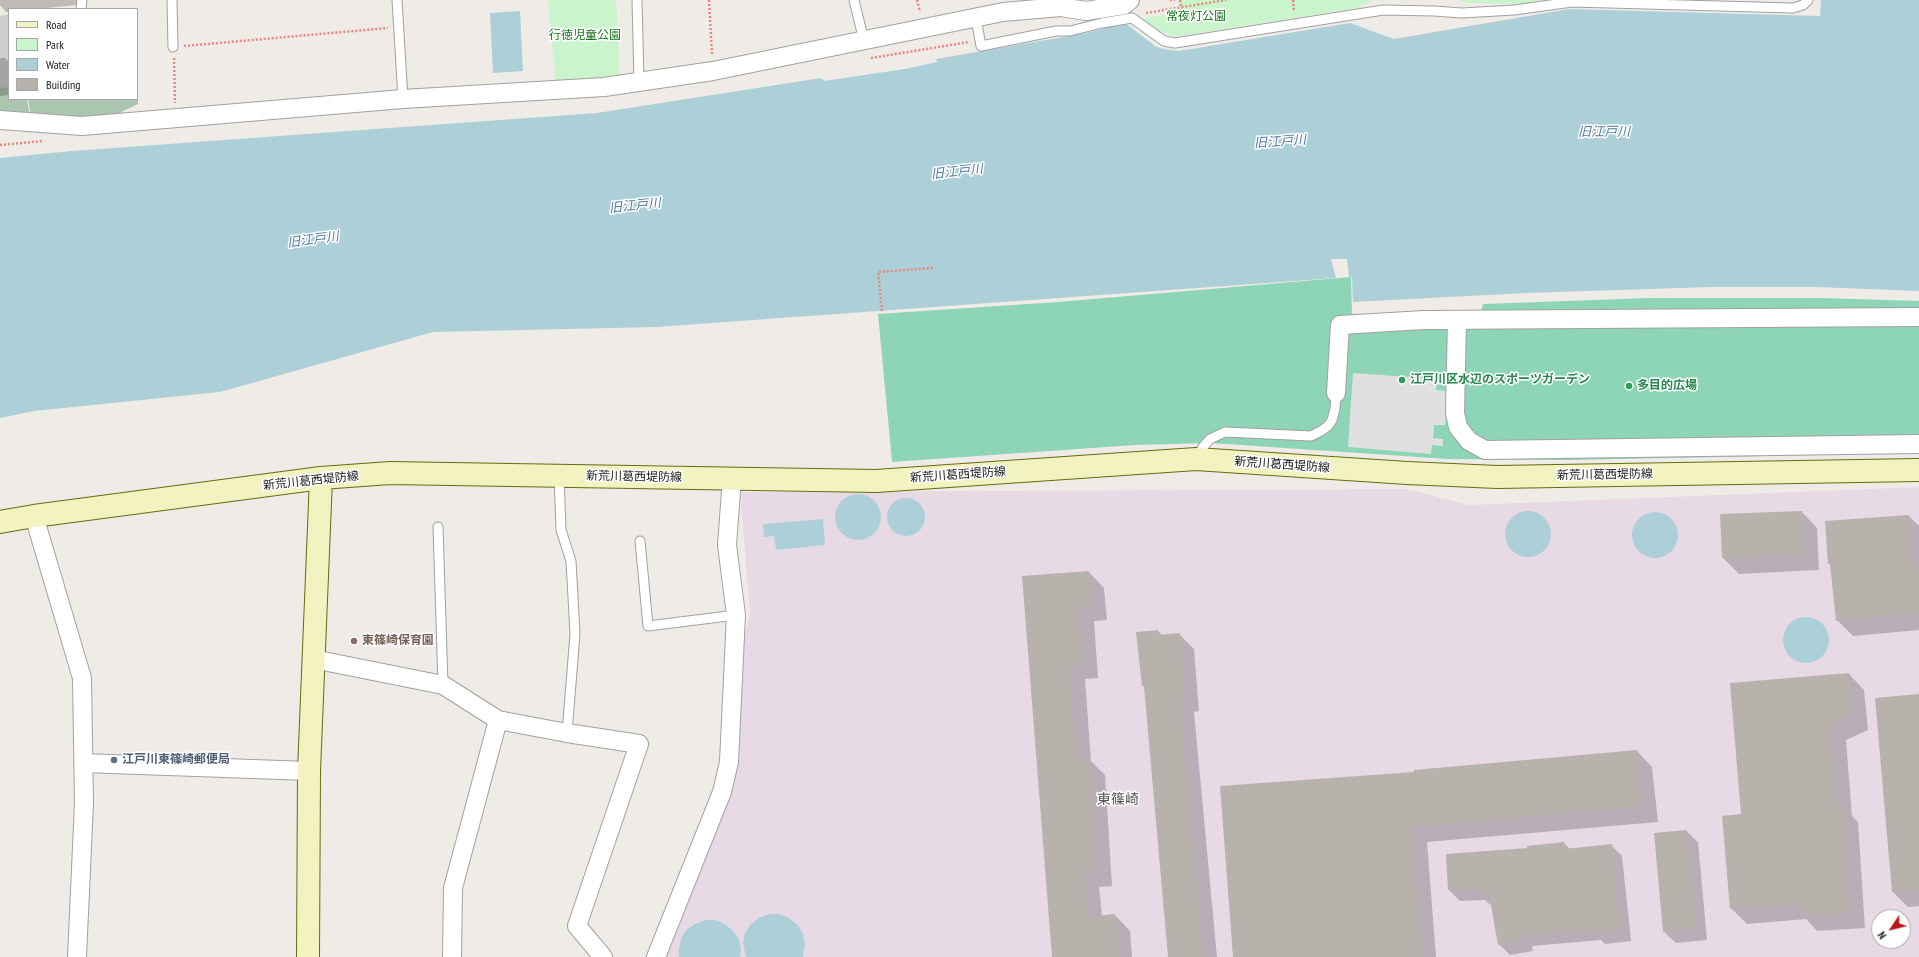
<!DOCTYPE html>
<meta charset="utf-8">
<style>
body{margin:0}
#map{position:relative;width:1919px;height:957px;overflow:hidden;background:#efece7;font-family:"PT Sans Narrow",sans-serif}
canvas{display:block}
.legend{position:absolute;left:8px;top:8px;width:130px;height:92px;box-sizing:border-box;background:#fff;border:1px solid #a6a6a6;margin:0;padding:5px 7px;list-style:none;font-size:12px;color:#202020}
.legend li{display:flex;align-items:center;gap:8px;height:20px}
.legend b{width:20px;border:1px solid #a6a6a6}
.north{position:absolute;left:1871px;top:909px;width:40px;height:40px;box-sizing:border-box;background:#fff;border:1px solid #a6a6a6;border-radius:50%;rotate:235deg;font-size:11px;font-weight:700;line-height:16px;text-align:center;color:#202020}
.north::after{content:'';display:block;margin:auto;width:14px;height:18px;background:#ba161a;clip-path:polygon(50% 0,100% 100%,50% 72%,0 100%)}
</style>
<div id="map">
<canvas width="1919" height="957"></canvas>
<ul class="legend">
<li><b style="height:5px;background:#f2f3c1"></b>Road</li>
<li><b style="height:11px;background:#caf4cc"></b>Park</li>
<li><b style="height:11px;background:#adcfd8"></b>Water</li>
<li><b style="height:11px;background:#b8b2ad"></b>Building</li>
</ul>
<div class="north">N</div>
</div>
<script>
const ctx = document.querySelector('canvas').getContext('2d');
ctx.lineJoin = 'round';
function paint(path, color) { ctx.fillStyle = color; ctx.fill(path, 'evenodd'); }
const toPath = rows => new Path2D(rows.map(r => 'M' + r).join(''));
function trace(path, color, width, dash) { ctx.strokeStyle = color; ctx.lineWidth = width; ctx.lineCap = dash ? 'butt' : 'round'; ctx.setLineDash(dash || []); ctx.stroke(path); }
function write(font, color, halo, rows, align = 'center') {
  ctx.font = font + ' "PT Sans Narrow","Noto Sans JP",sans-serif'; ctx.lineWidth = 3; ctx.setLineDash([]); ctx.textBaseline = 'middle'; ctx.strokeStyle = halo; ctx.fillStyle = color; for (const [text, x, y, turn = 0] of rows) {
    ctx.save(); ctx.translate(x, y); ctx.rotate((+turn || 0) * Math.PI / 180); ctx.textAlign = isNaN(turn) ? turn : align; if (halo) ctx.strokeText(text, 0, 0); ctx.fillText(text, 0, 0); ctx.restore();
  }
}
paint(toPath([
 [1919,487,1919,957,663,957,732,790,744,640,750,613,740,492,1406,489,1469,505],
 [1879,917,1903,917,1903,941,1879,941]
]), '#e8dae5');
paint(toPath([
 [9,14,9,99,27,99,0,111,0,16]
]), '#cecece');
paint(toPath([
 [137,82,138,104,121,112,122,117,74,123,31,115,28,99,137,99],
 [9,87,9,99,27,99,30,115,0,111,0,88]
]), '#abc6ae');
paint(toPath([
 [548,0,616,0,620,80,556,84],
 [1178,0,1374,0,1356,8,1180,36,1170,35,1158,31,1142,19,1180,12],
 [1459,0,1550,0,1515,4,1466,3]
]), '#caf4cc');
paint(toPath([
 [1351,277,1352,313,1356,316,1481,312,1483,304,1649,298,1821,298,1919,301,1919,453,1567,460,1447,459,1211,443,1135,445,892,462,878,314,1058,302]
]), '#8ed5b8');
paint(toPath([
 [1353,373,1437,379,1436,390,1448,391,1445,425,1434,425,1433,438,1443,439,1443,446,1432,445,1431,454,1348,447]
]), '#e0e0e0');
paint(toPath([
 [1821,0,1919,0,1919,291,1816,287,1711,287,1526,293,1353,302,1352,277,1349,277,1347,259,1331,259,1336,278,656,327,433,332,220,392,34,411,0,418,0,158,72,151,597,113,821,78,824,81,905,69,937,62,936,59,1086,33,1125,23,1155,46,1163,49,1179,51,1350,23,1394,39,1569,9,1820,16],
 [520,11,523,71,493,73,490,13],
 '835 517a23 23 0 1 1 46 0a23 23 0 1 1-46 0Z',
 '887 517a19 19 0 1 1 38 0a19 19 0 1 1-38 0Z',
 '1505 534a23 23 0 1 1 46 0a23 23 0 1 1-46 0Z',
 '1632 535a23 23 0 1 1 46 0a23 23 0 1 1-46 0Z',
 [823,519,825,545,776,550,774,536,764,537,763,524],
 '1783 640a23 23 0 1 1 46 0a23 23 0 1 1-46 0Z',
 [769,914,779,914,789,918,798,925,803,934,805,944,803,957,746,957,743,943,745,933,751,924,759,918],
 [705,920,715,920,725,924,733,931,739,940,741,950,740,957,679,957,679,949,681,939,686,930,695,924]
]), '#adcfd8');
paint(toPath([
 [0,0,77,0,78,5,36,9,9,9,9,12,6,12,0,5],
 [137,56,138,57,137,75],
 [0,58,5,58,9,62,9,95,0,96],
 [1802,512,1817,528,1819,570,1739,574,1723,558,1721,515],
 [1909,516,1919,526,1919,630,1853,636,1837,620,1831,566,1829,563],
 [1089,572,1104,588,1107,620,1094,621,1098,678,1085,679,1091,761,1105,775,1112,886,1099,887,1102,916,1115,915,1130,931,1132,957,1053,957,1024,577],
 [1158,631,1163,636,1179,634,1194,649,1199,711,1194,712,1217,957,1169,957,1145,688,1143,685],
 [1849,674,1864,690,1868,730,1846,740,1852,816,1858,822,1865,928,1817,931,1806,919,1747,924,1731,908,1742,815],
 [1919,695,1919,906,1908,907,1893,892],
 [1637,751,1652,767,1658,822,1427,842,1436,957,1234,957,1416,772],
 [1686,831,1698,842,1707,940,1676,943,1664,932],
 [1564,843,1570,849,1611,845,1622,856,1631,941,1605,944,1601,940,1532,946,1533,951,1510,955,1499,944,1492,906,1485,900,1460,901,1449,890,1528,849]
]), '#0003');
paint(toPath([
 [1802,511,1804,555,1722,558,1720,514],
 [1909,515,1914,569,1919,568,1919,613,1836,621,1830,564,1828,564,1825,521],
 [1089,571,1092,605,1079,606,1083,663,1069,664,1077,759,1090,758,1097,870,1084,871,1088,917,1115,914,1119,957,1052,957,1022,576],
 [1158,630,1159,635,1180,633,1185,697,1180,698,1204,957,1168,957,1144,686,1142,686,1136,632],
 [1849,673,1852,714,1831,724,1837,805,1843,805,1850,913,1801,916,1799,904,1730,909,1722,816,1741,814,1730,683],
 [1919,694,1919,890,1892,892,1875,698],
 [1637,750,1642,807,1412,827,1422,957,1233,957,1220,786,1414,772,1414,770],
 [1687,830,1696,929,1663,932,1654,833],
 [1564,842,1565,849,1612,844,1621,931,1593,933,1593,929,1522,936,1522,940,1498,945,1489,894,1479,895,1478,889,1448,890,1446,854,1527,848,1527,846]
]), '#b8b2ad');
const lane = toPath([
 [172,0,173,47],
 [397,0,403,99],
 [637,0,639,82],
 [854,0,864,41],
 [81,9,82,0],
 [976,18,981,46,1056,31,1070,31,1102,23,1132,18,1164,41,1175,43,1383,10,1434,11,1462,13,1514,10,1572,2,1793,8,1803,5,1808,0],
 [1197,458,1203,447,1210,439,1225,432,1311,436,1321,431,1328,426,1332,420,1335,409,1336,393],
 [559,476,561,530,571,561,575,634,567,733],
 [438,527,443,685],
 [640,541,648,626,736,615]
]);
const street = toPath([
 [0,120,82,126,403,99,604,87,713,71,1003,12,1061,7,1086,11,1124,5,1130,0],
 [1457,320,1455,413,1458,427,1469,441,1485,450,1919,444],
 [1336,393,1340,325,1424,320,1919,317],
 [34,516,82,678,84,803,77,957],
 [313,659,443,685,498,720,567,733,639,744,577,926,603,957],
 [83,763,309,771],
 [452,957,453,888,498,720],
 [656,957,722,792,729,762,736,615,727,545,732,478]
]);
const secondary = toPath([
 [0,522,34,516,321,478,390,473,876,481,1196,459,1407,473,1497,477,1919,470],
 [308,957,309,771,321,478]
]);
trace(lane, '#a1a1a1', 11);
trace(street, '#a1a1a1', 20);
trace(secondary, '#656c11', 24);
trace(toPath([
 [709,0,712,55],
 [917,0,920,12],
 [1170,0,1175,0],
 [1180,0,1181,7],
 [1293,0,1294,12],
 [1146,13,1226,0],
 [184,46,388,28],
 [174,58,175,103],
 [871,58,969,42],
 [0,145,43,141],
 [882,311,878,272,933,268]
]), '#eb857c', 2.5, [2, 2]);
trace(lane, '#fff', 9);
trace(street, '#fff', 18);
trace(secondary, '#f2f3c1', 22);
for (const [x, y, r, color] of [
 [1402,380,4,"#2e9e5b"],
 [1629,386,4,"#2e9e5b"],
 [354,641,4,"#8d6e63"],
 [114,760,4,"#5c6f8a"]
]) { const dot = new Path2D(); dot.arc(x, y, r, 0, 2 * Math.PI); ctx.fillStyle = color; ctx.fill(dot); trace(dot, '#fff', 1.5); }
write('12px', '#18741e', '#fff', [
 ["常夜灯公園",1196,17],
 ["行徳児童公園",585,36]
]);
write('bold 12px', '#27864d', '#fff', [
 ["江戸川区水辺のスポーツガーデン",1410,380],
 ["多目的広場",1637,386]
], 'left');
write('12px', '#202020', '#fff', [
 ["新荒川葛西堤防線",1282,465,4],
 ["新荒川葛西堤防線",958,475,-4],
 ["新荒川葛西堤防線",1605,475,-1],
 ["新荒川葛西堤防線",634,477,1],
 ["新荒川葛西堤防線",311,481,-6]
]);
write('bold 12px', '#785e54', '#fff', [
 ["東篠崎保育園",362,641]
], 'left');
write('bold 12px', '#4e5e75', '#fff', [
 ["江戸川東篠崎郵便局",122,760]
], 'left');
write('italic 13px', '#537a9f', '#fff', [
 ["旧江戸川",1604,132],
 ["旧江戸川",1280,142,-4],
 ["旧江戸川",957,172,-6],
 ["旧江戸川",635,206,-6],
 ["旧江戸川",313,240,-7]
]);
write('14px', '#535353', '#fff', [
 ["東篠崎",1118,800]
]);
</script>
